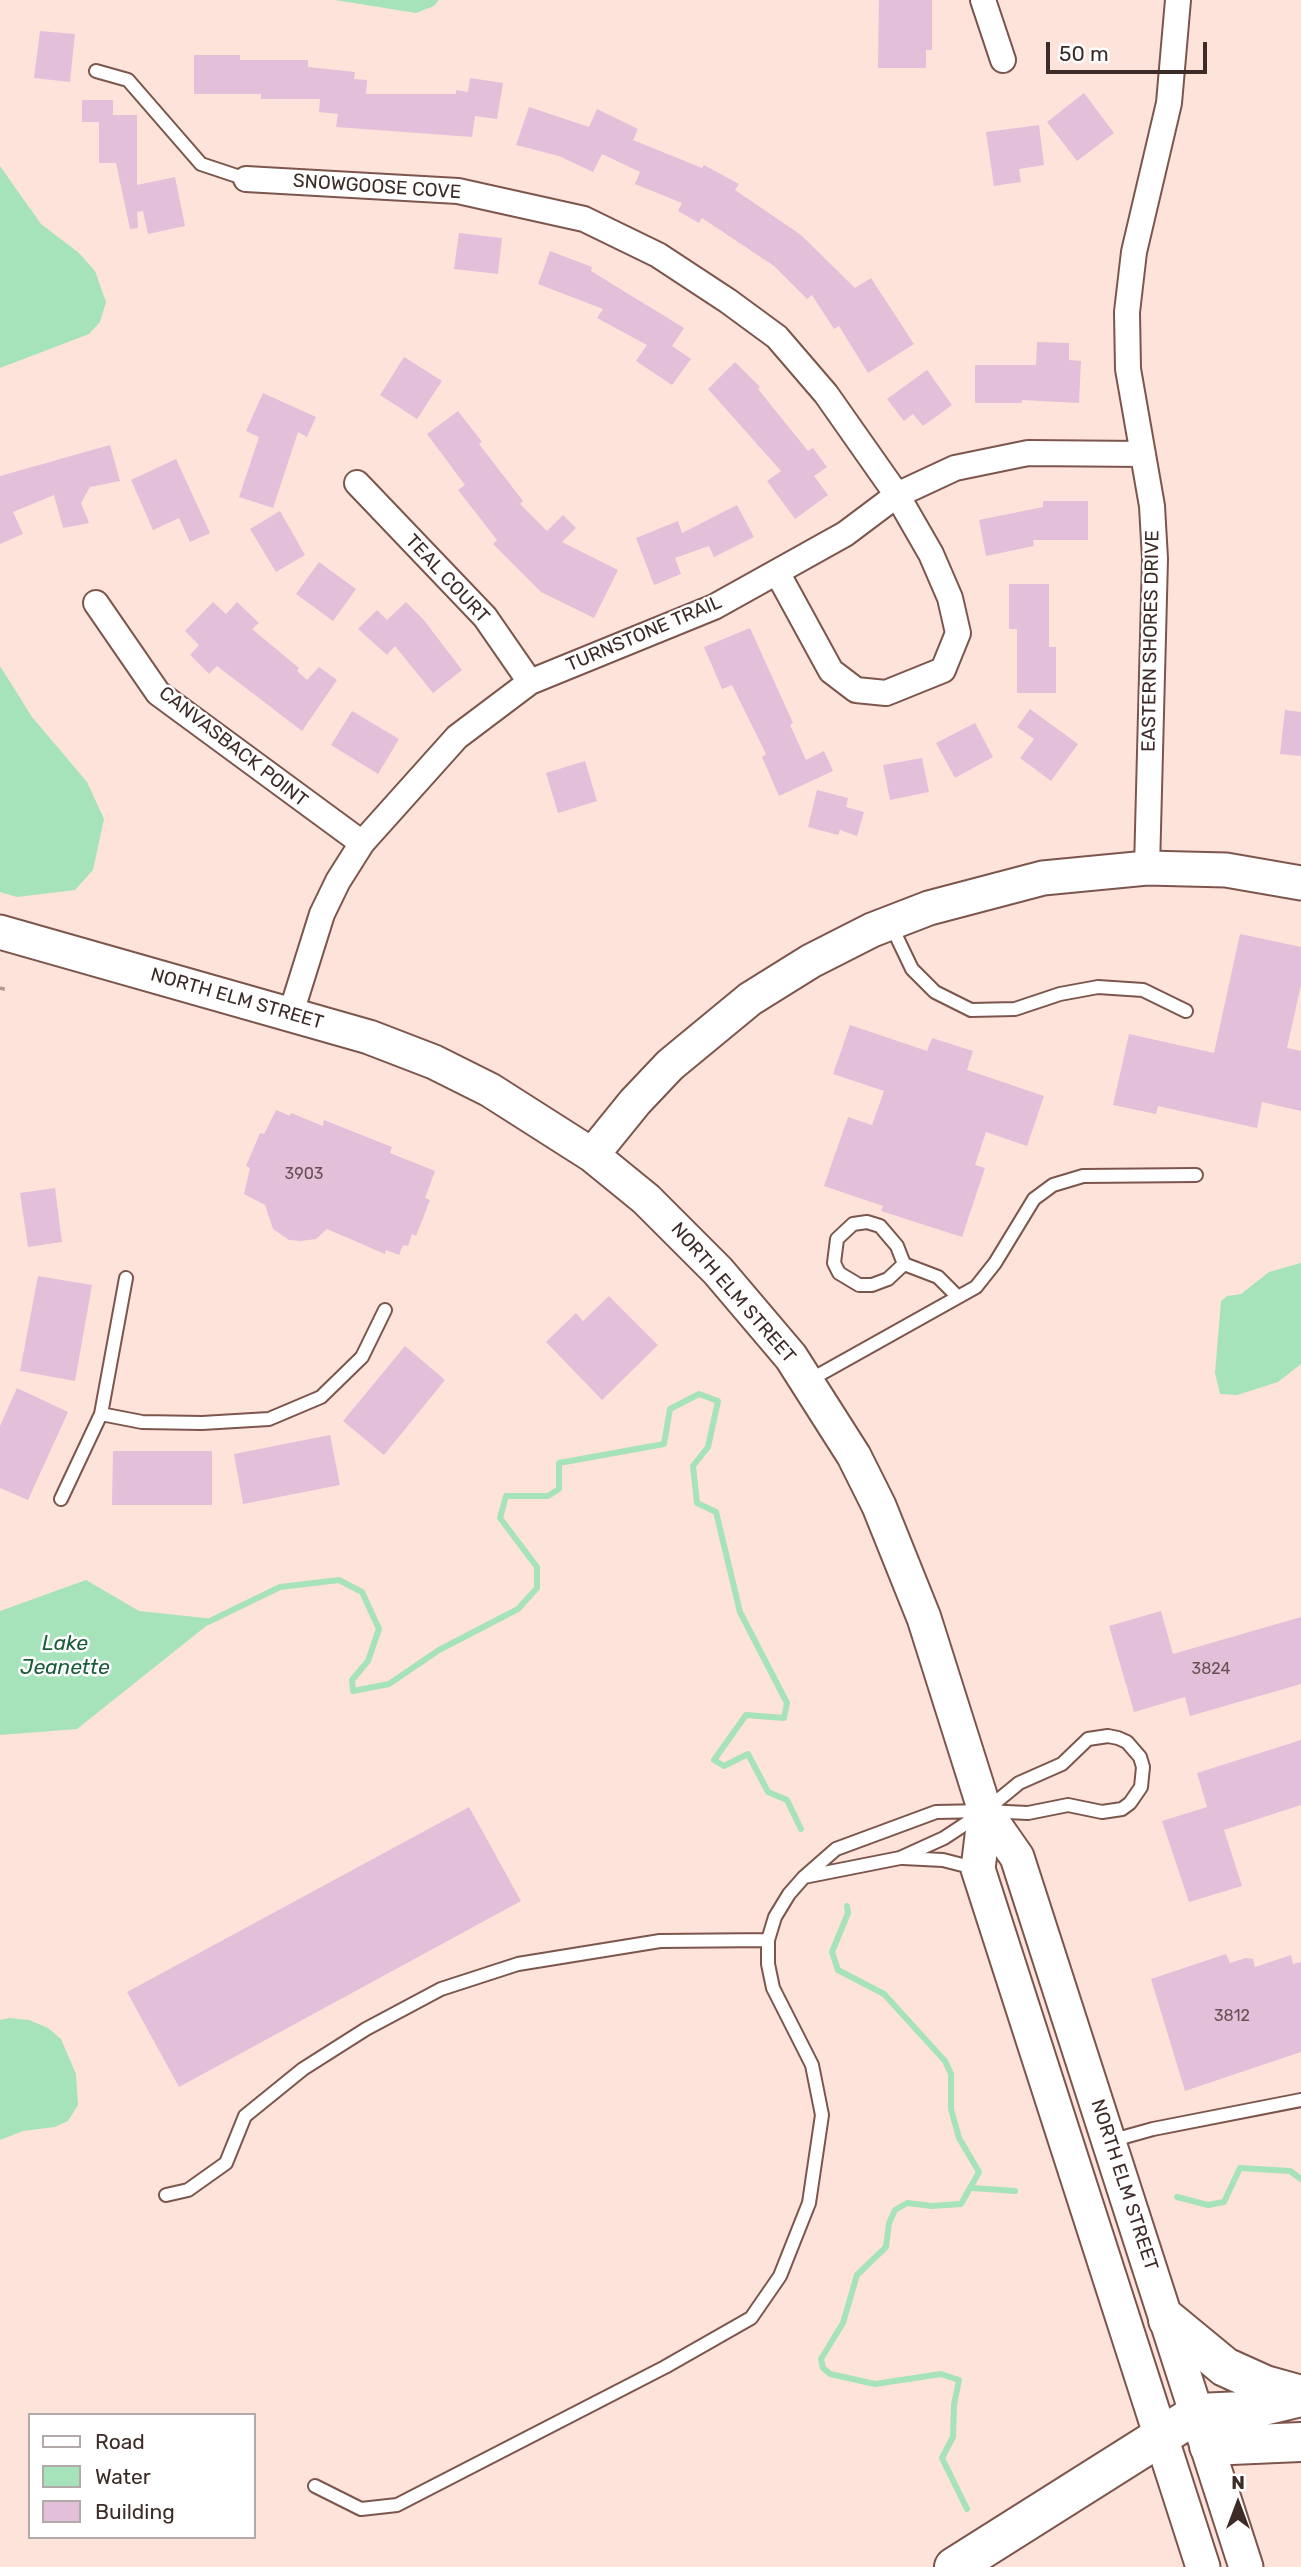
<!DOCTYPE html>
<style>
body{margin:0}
#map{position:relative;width:1301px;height:2567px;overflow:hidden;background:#fee3db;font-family:Rubik,sans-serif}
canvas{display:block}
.legend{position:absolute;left:28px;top:2413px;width:228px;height:126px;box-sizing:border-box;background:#fff;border:2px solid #b1aaa8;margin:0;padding:9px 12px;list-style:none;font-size:21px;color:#3c2b26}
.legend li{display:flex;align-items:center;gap:14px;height:35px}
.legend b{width:35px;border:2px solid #b1aaa8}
.north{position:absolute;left:1203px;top:2469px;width:70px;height:70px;-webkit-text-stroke:5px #fff;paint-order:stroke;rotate:0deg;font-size:19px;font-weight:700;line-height:28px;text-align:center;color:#3c2b26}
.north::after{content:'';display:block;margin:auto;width:24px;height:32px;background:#3c2b26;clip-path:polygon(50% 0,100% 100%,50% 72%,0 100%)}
.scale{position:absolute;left:1046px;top:42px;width:161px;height:32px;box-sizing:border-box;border:4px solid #3c2b26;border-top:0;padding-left:9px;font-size:21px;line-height:24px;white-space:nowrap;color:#3c2b26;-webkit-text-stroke:5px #fff;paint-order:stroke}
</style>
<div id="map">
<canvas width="1301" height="2567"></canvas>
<ul class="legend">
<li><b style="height:9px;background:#fff"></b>Road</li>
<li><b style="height:19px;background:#a6e2ba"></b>Water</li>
<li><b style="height:19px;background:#e3bfda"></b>Building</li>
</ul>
<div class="north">N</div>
<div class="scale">50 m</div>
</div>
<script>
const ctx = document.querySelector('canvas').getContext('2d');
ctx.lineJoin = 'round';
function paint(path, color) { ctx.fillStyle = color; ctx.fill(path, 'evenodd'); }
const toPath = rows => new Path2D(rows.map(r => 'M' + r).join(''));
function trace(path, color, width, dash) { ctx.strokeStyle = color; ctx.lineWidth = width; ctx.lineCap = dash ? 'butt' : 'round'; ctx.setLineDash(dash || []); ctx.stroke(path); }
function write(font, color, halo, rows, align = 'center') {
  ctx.font = font + ' Rubik,sans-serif'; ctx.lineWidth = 5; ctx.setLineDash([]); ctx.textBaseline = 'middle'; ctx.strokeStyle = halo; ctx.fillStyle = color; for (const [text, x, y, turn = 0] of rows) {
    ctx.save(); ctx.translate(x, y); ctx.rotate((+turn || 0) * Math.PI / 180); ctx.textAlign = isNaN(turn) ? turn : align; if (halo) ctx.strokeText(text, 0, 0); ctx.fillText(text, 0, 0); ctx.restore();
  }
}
paint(toPath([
 [335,0,439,0,434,6,416,13],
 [0,166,41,224,79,253,95,271,106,302,100,322,89,334,0,368],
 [0,666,32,717,87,782,104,819,93,870,75,890,17,897,0,892],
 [1301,1263,1301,1364,1278,1382,1237,1395,1220,1394,1215,1373,1221,1301,1227,1296,1241,1294,1269,1272],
 [86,1580,139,1611,215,1619,77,1729,0,1735,0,1611],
 [10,2018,29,2020,48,2028,61,2039,76,2074,78,2105,68,2121,55,2127,23,2131,0,2140,0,2020]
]), '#a6e2ba');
trace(toPath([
 [208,1622,280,1587,339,1580,362,1592,379,1629,368,1661,352,1680,353,1691,389,1684,439,1650,518,1609,537,1588,537,1567,500,1518,506,1496,548,1496,559,1489,559,1463,664,1444,670,1409,699,1394,718,1401,708,1447,693,1466,697,1503,716,1512,740,1612,787,1703,784,1718,746,1715,714,1760,724,1766,748,1754,768,1792,787,1800,801,1829],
 [847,1906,848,1913,832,1952,838,1970,884,1994,945,2061,951,2074,951,2109,959,2138,979,2172,961,2204,932,2206,907,2203,895,2210,889,2223,886,2247,857,2275,843,2323,821,2359,823,2368,830,2374,875,2384,941,2374,959,2380,954,2405,953,2437,942,2458,967,2509],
 [972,2188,1015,2191],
 [1177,2197,1208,2205,1224,2202,1240,2168,1290,2171,1301,2179]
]), '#a6e2ba', 6);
paint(toPath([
 [879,0,932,0,932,50,926,50,926,68,878,68],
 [40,31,75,34,70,82,34,78],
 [194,55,240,55,240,60,308,60,308,67,355,72,354,79,367,80,366,94,456,94,456,90,468,92,470,78,503,83,497,119,475,116,472,137,336,127,338,114,319,112,320,99,261,99,261,94,194,94],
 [1084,93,1114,133,1077,161,1047,122],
 [82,100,113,100,113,115,137,115,137,185,175,177,185,226,148,234,143,211,137,212,138,228,130,229,116,163,99,163,99,122,82,122],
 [529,107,589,127,597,109,638,129,633,140,702,168,704,165,739,184,735,190,801,235,855,288,871,278,914,344,868,373,839,326,834,329,812,295,807,299,774,266,702,218,699,223,678,211,682,203,635,184,640,172,602,154,593,172,559,156,516,145],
 [1039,125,1044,165,1019,169,1021,182,994,186,986,132],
 [459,233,502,238,498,274,454,269],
 [550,251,592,267,591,271,684,328,672,346,691,359,672,385,636,361,647,345,597,318,603,309,538,284],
 [1037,342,1069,343,1069,360,1081,361,1079,403,1022,400,1022,403,975,403,975,365,1036,365],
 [404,357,442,381,417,419,380,395],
 [735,362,760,387,758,389,808,451,813,448,827,467,814,476,828,495,795,519,767,481,781,471,708,389],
 [927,370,952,405,923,426,913,414,904,421,887,399],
 [263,393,316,417,307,437,298,432,273,508,239,497,259,437,246,431],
 [458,411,482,442,479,444,523,501,520,504,547,531,563,515,576,528,562,542,618,570,594,618,541,592,493,544,497,540,458,490,465,485,427,434],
 [110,445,120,481,90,487,81,503,89,523,63,528,54,495,13,512,23,534,0,544,0,476],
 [176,459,210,533,190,542,179,518,153,530,131,480],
 [1043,501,1088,501,1088,540,1033,540,1034,546,986,556,979,520,1043,507],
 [737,505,754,537,714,557,709,546,675,558,681,574,654,585,636,538,678,521,682,533],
 [280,511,305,555,276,572,250,529],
 [319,562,356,589,333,621,296,594],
 [1009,584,1049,584,1049,647,1056,647,1056,693,1017,693,1017,629,1009,629],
 [213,602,226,614,237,602,259,623,252,629,299,668,297,671,307,680,319,667,337,680,302,731,217,666,209,674,190,655,199,645,185,631],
 [406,602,423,619,462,670,433,693,395,646,387,655,358,629,377,610,387,620],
 [750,628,793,723,790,725,806,760,824,751,833,771,779,796,762,757,766,754,732,685,722,689,704,647],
 [1030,709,1078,744,1051,781,1020,758,1034,739,1017,727],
 [1285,710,1301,712,1301,756,1280,754],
 [352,711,399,739,378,774,331,745],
 [975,723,993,757,955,778,936,743],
 [922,758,929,792,890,800,883,765],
 [585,761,597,801,558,813,546,773],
 [817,790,848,798,846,807,864,812,857,836,840,830,838,835,808,827],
 [1240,934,1301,947,1301,985,1287,1048,1301,1051,1301,1111,1262,1102,1257,1128,1158,1106,1156,1114,1113,1105,1129,1034,1214,1053],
 [850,1025,927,1051,932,1038,973,1051,967,1070,1044,1096,1027,1146,986,1132,975,1165,985,1168,962,1237,881,1211,883,1206,824,1186,848,1117,872,1125,884,1091,833,1074],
 [276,1110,290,1116,291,1113,323,1126,324,1120,392,1147,390,1153,435,1171,425,1198,430,1200,416,1236,412,1234,408,1246,403,1245,399,1255,386,1250,385,1254,327,1229,316,1239,301,1241,289,1240,273,1229,265,1205,244,1194,250,1168,246,1166,260,1133,264,1134],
 [55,1188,62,1242,28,1247,20,1193],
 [38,1276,92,1285,75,1381,20,1371],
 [609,1296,658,1345,602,1400,546,1342,576,1313,583,1321],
 [405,1346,445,1380,384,1455,343,1421],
 [17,1388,68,1412,28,1500,0,1488,0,1426],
 [330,1435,340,1485,243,1504,234,1454],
 [113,1451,212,1451,212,1505,112,1505],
 [1161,1611,1173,1654,1301,1617,1301,1684,1190,1716,1185,1697,1134,1712,1109,1626],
 [1301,1740,1301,1805,1224,1830,1242,1886,1189,1902,1162,1821,1207,1807,1197,1773],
 [469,1807,521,1901,179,2087,127,1992],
 [1226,1954,1230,1963,1246,1958,1253,1959,1255,1967,1291,1955,1293,1964,1301,1962,1301,2052,1185,2091,1151,1979]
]), '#e3bfda');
const lane = toPath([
 [96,71,128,80,201,164,246,179],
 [890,923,912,969,935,992,971,1010,1015,1009,1060,994,1098,987,1143,990,1186,1011],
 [904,1264,888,1279,872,1285,859,1285,839,1273,834,1263,837,1239,853,1224,867,1222,880,1226,897,1246,904,1264,938,1277,958,1297],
 [808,1381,976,1287,995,1263,1034,1199,1053,1185,1083,1176,1196,1175],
 [101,1414,142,1422,202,1423,269,1419,321,1397,362,1357,385,1310],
 [61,1499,101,1414,126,1278],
 [903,1858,943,1860,978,1869],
 [1110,2141,1153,2129,1301,2100],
 [166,2195,188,2190,226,2163,245,2116,303,2069,366,2029,441,1989,518,1964,660,1941,768,1940],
 [315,2486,361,2509,397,2505,665,2367,751,2318,780,2276,809,2203,822,2115,812,2065,773,1988,768,1964,768,1940,775,1917,789,1894,804,1877,836,1849,936,1812,985,1811,1028,1813,1068,1805,1102,1812,1122,1809,1130,1803,1141,1787,1143,1767,1140,1757,1127,1742,1118,1738,1108,1736,1088,1739,1062,1764,1019,1783,985,1811,944,1838,900,1858,804,1877]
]);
const street = toPath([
 [983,0,1003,60],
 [246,179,458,191,584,219,658,255,728,301,777,337,826,394,897,495,931,554,950,598,958,633,943,670,886,693,856,690,831,671,778,574],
 [357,483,485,617,530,682],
 [96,603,158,693,362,843],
 [1147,868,1155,559,1152,506,1128,369,1127,312,1134,252,1169,103,1178,0],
 [291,1013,322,914,338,881,362,843,457,737,530,682,714,607,845,534,897,495,955,468,1028,453,1143,454]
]);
const secondary = toPath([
 [0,932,369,1037,434,1062,490,1090,592,1155,646,1199,718,1271,791,1357,854,1456,879,1506,924,1618,985,1811,1017,1857,1246,2567],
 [592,1155,635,1102,670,1065,750,999,811,961,872,930,929,908,1043,878,1147,868,1226,870,1301,883],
 [985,1811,978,1869,1203,2567]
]);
const highway = toPath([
 [1168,2320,1225,2367,1265,2385,1301,2395],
 [1209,2446,1301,2442],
 [954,2567,1198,2413,1242,2411,1301,2397]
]);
trace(lane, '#7c564c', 16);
trace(street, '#7c564c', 28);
trace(secondary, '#7c564c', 37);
trace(highway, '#7c564c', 42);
trace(toPath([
 [0,988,8,990]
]), '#af9892', 3.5, [5, 3.5]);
trace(lane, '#fff', 12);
trace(street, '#fff', 24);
trace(secondary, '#fff', 33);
trace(highway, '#fff', 38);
write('16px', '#665053', null, [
 ["3903",304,1174],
 ["3824",1211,1669],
 ["3812",1232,2016]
]);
write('19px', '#3c2b26', '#fff', [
 ["SNOWGOOSE COVE",377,187,4],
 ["TEAL COURT",447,579,47],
 ["TURNSTONE TRAIL",644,634,-23],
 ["EASTERN SHORES DRIVE",1151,641,-89],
 ["CANVASBACK POINT",233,747,38],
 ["NORTH ELM STREET",237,999,16],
 ["NORTH ELM STREET",733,1293,49],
 ["NORTH ELM STREET",1124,2185,72]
]);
write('italic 21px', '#195c37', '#fff', [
 ["Lake",65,1644],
 ["Jeanette",65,1668]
]);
</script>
